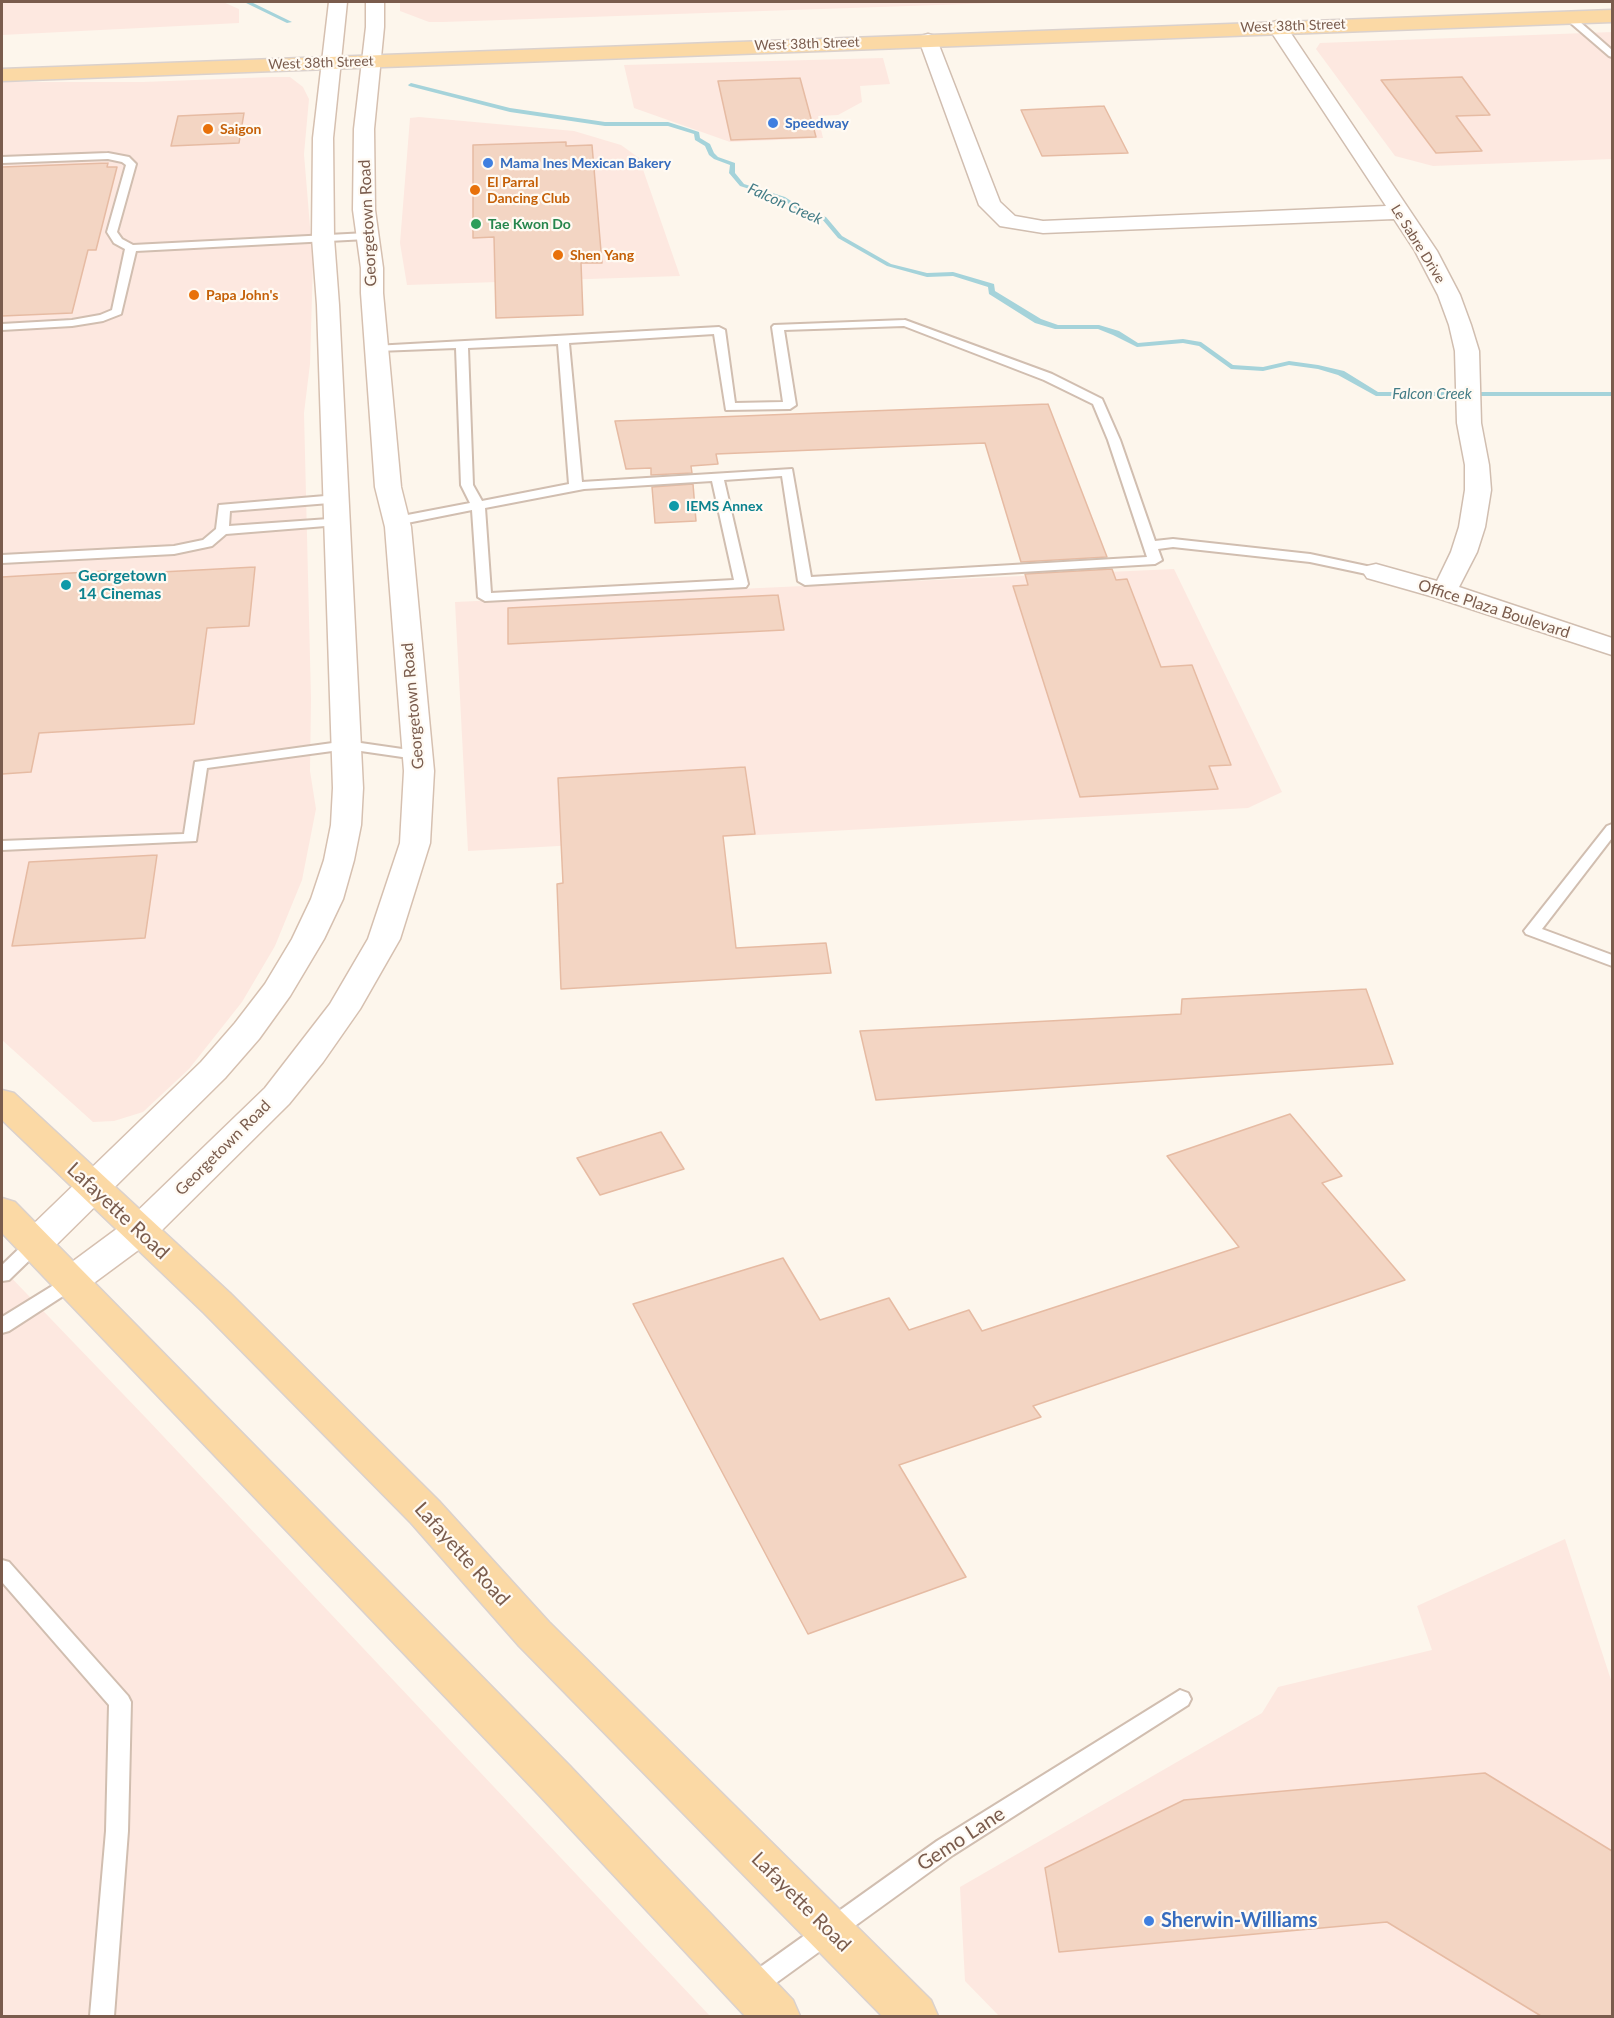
<!DOCTYPE html>
<style>
body{margin:0}
#map{position:relative;width:1614px;height:2018px;overflow:hidden;background:#fdf6ec;font-family:Lato,sans-serif}
canvas{display:block}
.frame{position:absolute;inset:0;border:3px solid #7a5c4d;pointer-events:none}
</style>
<div id="map">
<canvas width="1614" height="2018"></canvas>
<div class="frame"></div>
</div>
<script>
const ctx = document.querySelector('canvas').getContext('2d');
ctx.lineJoin = 'round';
function paint(path, color) { ctx.fillStyle = color; ctx.fill(path, 'evenodd'); }
const toPath = rows => new Path2D(rows.map(r => 'M' + r).join(''));
function trace(path, color, width, dash) { ctx.strokeStyle = color; ctx.lineWidth = width; ctx.lineCap = dash ? 'butt' : 'round'; ctx.setLineDash(dash || []); ctx.stroke(path); }
function write(font, color, halo, rows, align = 'center') {
  ctx.font = font + ' Lato,sans-serif'; ctx.lineWidth = 4.5; ctx.setLineDash([]); ctx.textBaseline = 'middle'; ctx.strokeStyle = halo; ctx.fillStyle = color; for (const [text, x, y, turn = 0] of rows) {
    ctx.save(); ctx.translate(x, y); ctx.rotate((+turn || 0) * Math.PI / 180); ctx.textAlign = isNaN(turn) ? turn : align; if (halo) ctx.strokeText(text, 0, 0); ctx.fillText(text, 0, 0); ctx.restore();
  }
}
paint(toPath([
 [2,2,223,2,239,9,239,23,2,35],
 [400,2,1025,2,443,22,429,22,400,11],
 [1612,32,1612,159,1433,166,1395,156,1316,49,1320,43],
 [883,58,890,84,860,86,862,102,838,115,818,116,823,138,730,142,634,108,624,65],
 [272,77,290,77,303,87,309,99,304,154,313,263,310,364,304,413,311,699,310,771,316,809,302,880,275,946,242,1002,189,1069,143,1112,114,1121,93,1122,2,1040,2,82,143,82],
 [419,117,574,131,621,145,639,158,680,276,407,285,400,243,410,118],
 [1174,569,1282,792,1248,808,468,851,455,602],
 [2,1268,147,1419,710,2016,2,2016],
 [1565,1539,1612,1683,1612,2016,999,2016,965,1981,960,1887,1262,1713,1278,1687,1432,1650,1417,1606]
]), '#fde8e0');
paint(toPath([
 [244,2,251,2,292,22,287,23,244,2],
 [411,83,510,108,605,122,668,122,699,132,700,138,710,144,714,153,718,157,735,163,735,173,744,184,785,197,808,212,826,217,842,236,891,264,927,273,953,272,994,284,995,291,1041,319,1058,325,1099,325,1119,331,1138,343,1183,339,1201,342,1233,365,1263,367,1289,361,1318,365,1344,371,1378,392,1612,392,1612,396,1376,396,1338,375,1318,369,1289,365,1263,371,1231,369,1199,346,1183,343,1137,347,1113,335,1098,329,1055,329,1035,323,989,294,988,287,953,276,927,277,887,266,838,238,822,219,804,214,781,199,740,186,729,173,730,165,714,159,709,155,705,146,695,140,694,134,668,126,605,126,510,112,409,86,408,85,411,83]
]), '#a5d3da');
const building = toPath([
 [1462,77,1490,115,1456,116,1482,151,1436,153,1381,80,1462,77],
 [800,78,816,137,731,140,718,81,800,78],
 [1104,106,1128,153,1042,156,1021,110,1104,106],
 [244,113,239,143,171,146,178,116,244,113],
 [566,142,566,146,592,145,602,263,581,263,583,315,496,318,494,237,473,238,473,145,566,142],
 [108,163,107,167,117,167,96,250,88,250,72,313,2,316,2,167,108,163],
 [1048,404,1107,557,1021,562,985,443,716,454,718,464,691,466,692,473,651,475,651,468,626,469,615,421,1048,404],
 [693,484,696,521,655,523,652,487,693,484],
 [255,567,249,626,207,628,194,724,39,733,31,772,2,774,2,577,106,571,105,575,255,567],
 [1112,569,1116,580,1127,579,1161,667,1192,665,1231,765,1209,766,1218,789,1080,797,1013,586,1028,585,1025,574,1112,569],
 [778,595,784,630,508,644,508,608,778,595],
 [745,767,755,834,723,836,736,948,826,943,831,973,561,989,557,884,563,883,558,778,745,767],
 [157,855,145,938,12,946,29,862,157,855],
 [1366,989,1393,1064,876,1100,860,1031,1181,1014,1182,999,1366,989],
 [1290,1114,1342,1176,1322,1183,1405,1280,1033,1406,1041,1417,899,1465,966,1577,808,1634,633,1304,783,1258,820,1320,889,1298,909,1330,969,1310,982,1331,1239,1247,1167,1156,1290,1114],
 [661,1132,684,1169,600,1195,577,1158,661,1132],
 [1485,1773,1612,1851,1612,2016,1541,2016,1387,1922,1059,1952,1045,1868,1184,1800,1485,1773]
]);
paint(building, '#f3d5c3');
trace(building, '#e6bba3', 1.5);
const lane = toPath([
 [1566,15,1572,15,1612,50,1612,57,1609,56,1566,19,1566,15],
 [108,153,129,157,136,164,117,232,122,239,133,245,367,233,372,236,367,239,136,251,121,314,103,321,72,326,2,330,2,324,72,320,100,315,112,310,125,249,114,243,107,232,126,165,122,162,108,159,2,163,2,157,108,153],
 [905,320,1052,374,1102,399,1120,440,1155,541,1173,539,1310,554,1376,568,1383,572,1376,576,1310,562,1173,547,1158,549,1162,560,1155,564,805,585,798,581,782,476,724,480,748,584,746,587,485,601,478,597,472,510,397,525,391,521,397,517,470,503,461,485,456,348,378,351,374,350,374,346,719,327,725,330,735,403,783,402,772,327,774,325,905,320],
 [904,326,1044,380,1093,404,1108,440,1147,557,811,577,792,469,582,482,569,343,714,334,726,410,790,409,796,405,784,330,904,326],
 [558,344,569,484,482,501,473,485,468,348,558,344],
 [712,481,734,580,491,593,485,508,584,489,712,481],
 [337,495,342,496,343,499,342,502,230,511,229,526,343,518,344,521,338,525,226,534,212,546,174,554,2,563,2,555,174,546,203,540,216,529,219,505,337,495],
 [347,741,423,752,430,756,423,760,347,749,207,768,196,841,2,850,2,841,184,834,195,762,347,741],
 [1612,824,1612,838,1542,929,1612,955,1612,966,1526,934,1524,931,1607,826,1612,824],
 [34,1239,40,1240,43,1245,40,1250,9,1280,2,1281,2,1265,28,1240,34,1239],
 [70,1275,77,1277,79,1282,77,1287,9,1331,2,1333,2,1317,70,1275],
 [2,1560,9,1562,128,1696,131,1702,128,1831,114,2016,90,2016,106,1831,109,1705,2,1582,2,1560],
 [1180,1690,1188,1693,1191,1699,1188,1705,953,1855,758,1996,750,1999,742,1996,738,1988,742,1980,937,1841,1180,1690]
]);
const street = toPath([
 [1277,21,1284,23,1437,251,1460,295,1471,325,1479,351,1481,423,1489,465,1491,490,1485,527,1477,552,1459,587,1612,638,1612,655,1434,597,1367,578,1363,572,1367,566,1376,564,1437,581,1451,552,1459,527,1465,490,1465,465,1457,423,1455,351,1449,325,1438,295,1415,251,1394,219,1043,233,1000,226,979,205,919,40,921,36,928,34,935,36,937,40,1000,202,1015,216,1043,221,1386,206,1268,27,1270,23,1277,21]
]);
const secondary = toPath([
 [329,2,347,2,333,138,334,238,339,305,363,788,361,825,354,860,343,899,324,939,290,996,259,1039,225,1078,47,1254,34,1258,21,1254,16,1245,21,1236,201,1062,235,1023,265,984,292,939,311,899,324,860,331,825,333,788,317,305,312,238,313,138,329,2],
 [366,2,384,2,384,27,374,129,375,210,383,268,383,293,401,487,411,527,434,771,430,843,400,939,360,1009,323,1062,289,1104,152,1240,83,1291,70,1295,57,1291,51,1282,57,1273,126,1222,265,1088,330,1004,368,939,400,843,404,771,385,527,375,487,361,293,361,268,353,210,354,129,366,27,366,2]
]);
const primary = toPath([
 [1612,10,1612,22,2,81,2,69,1612,10],
 [2,1090,14,1093,230,1293,439,1501,549,1622,931,2000,938,2016,882,2016,519,1646,411,1523,204,1313,2,1120,2,1090],
 [2,1198,15,1202,570,1766,793,2000,800,2016,745,2016,538,1794,2,1233,2,1198]
]);
trace(lane, '#d1beb0', 4);
trace(street, '#d1beb0', 3);
trace(secondary, '#d6c0b0', 3);
trace(primary, '#dad1cd', 3);
paint(lane, '#fff');
paint(street, '#fff');
paint(secondary, '#fff');
paint(primary, '#fbd9a5');
for (const [x, y, r, color] of [
 [773,123,6,"#3f7fe0"],
 [208,129,6,"#e8710a"],
 [488,163,6,"#3f7fe0"],
 [475,190,6,"#e8710a"],
 [476,224,6,"#2e9e5b"],
 [558,255,6,"#e8710a"],
 [194,295,6,"#e8710a"],
 [674,506,6,"#0f9aa8"],
 [66,585,6,"#0f9aa8"],
 [1149,1921,6,"#3f7fe0"]
]) { const dot = new Path2D(); dot.arc(x, y, r, 0, 2 * Math.PI); ctx.fillStyle = color; ctx.fill(dot); trace(dot, '#fffaf3', 2); }
write('14px', '#7a5c4d', '#fffaf3', [
 ["West 38th Street",1293,26,-2],
 ["West 38th Street",807,44,-2],
 ["West 38th Street",321,63,-2],
 ["Le Sabre Drive",1418,244,58]
]);
write('bold 14px', '#366cbe', '#fffaf3', [
 ["Speedway",785,123],
 ["Mama Ines Mexican Bakery",500,163]
], 'left');
write('bold 14px', '#c56008', '#fffaf3', [
 ["Saigon",220,129],
 ["El Parral",487,182],
 ["Dancing Club",487,198],
 ["Shen Yang",570,255],
 ["Papa John's",206,295]
], 'left');
write('bold 14px', '#27864d', '#fffaf3', [
 ["Tae Kwon Do",488,224]
], 'left');
write('bold 14px', '#0d838f', '#fffaf3', [
 ["IEMS Annex",686,506]
], 'left');
write('italic 15px', '#437c86', '#fffaf3', [
 ["Falcon Creek",785,204,24],
 ["Falcon Creek",1432,394]
]);
write('16px', '#7a5c4d', '#fffaf3', [
 ["Georgetown Road",368,223,-93],
 ["Office Plaza Boulevard",1494,609,18],
 ["Georgetown Road",413,706,-95],
 ["Georgetown Road",223,1148,-45]
]);
write('bold 16px', '#0d838f', '#fffaf3', [
 ["Georgetown",78,576],
 ["14 Cinemas",78,594]
], 'left');
write('20px', '#7a5c4d', '#fffaf3', [
 ["Lafayette Road",118,1211,43],
 ["Lafayette Road",462,1554,48],
 ["Gemo Lane",961,1839,-33],
 ["Lafayette Road",801,1902,45]
]);
write('bold 20px', '#366cbe', '#fffaf3', [
 ["Sherwin-Williams",1161,1921]
], 'left');
</script>
